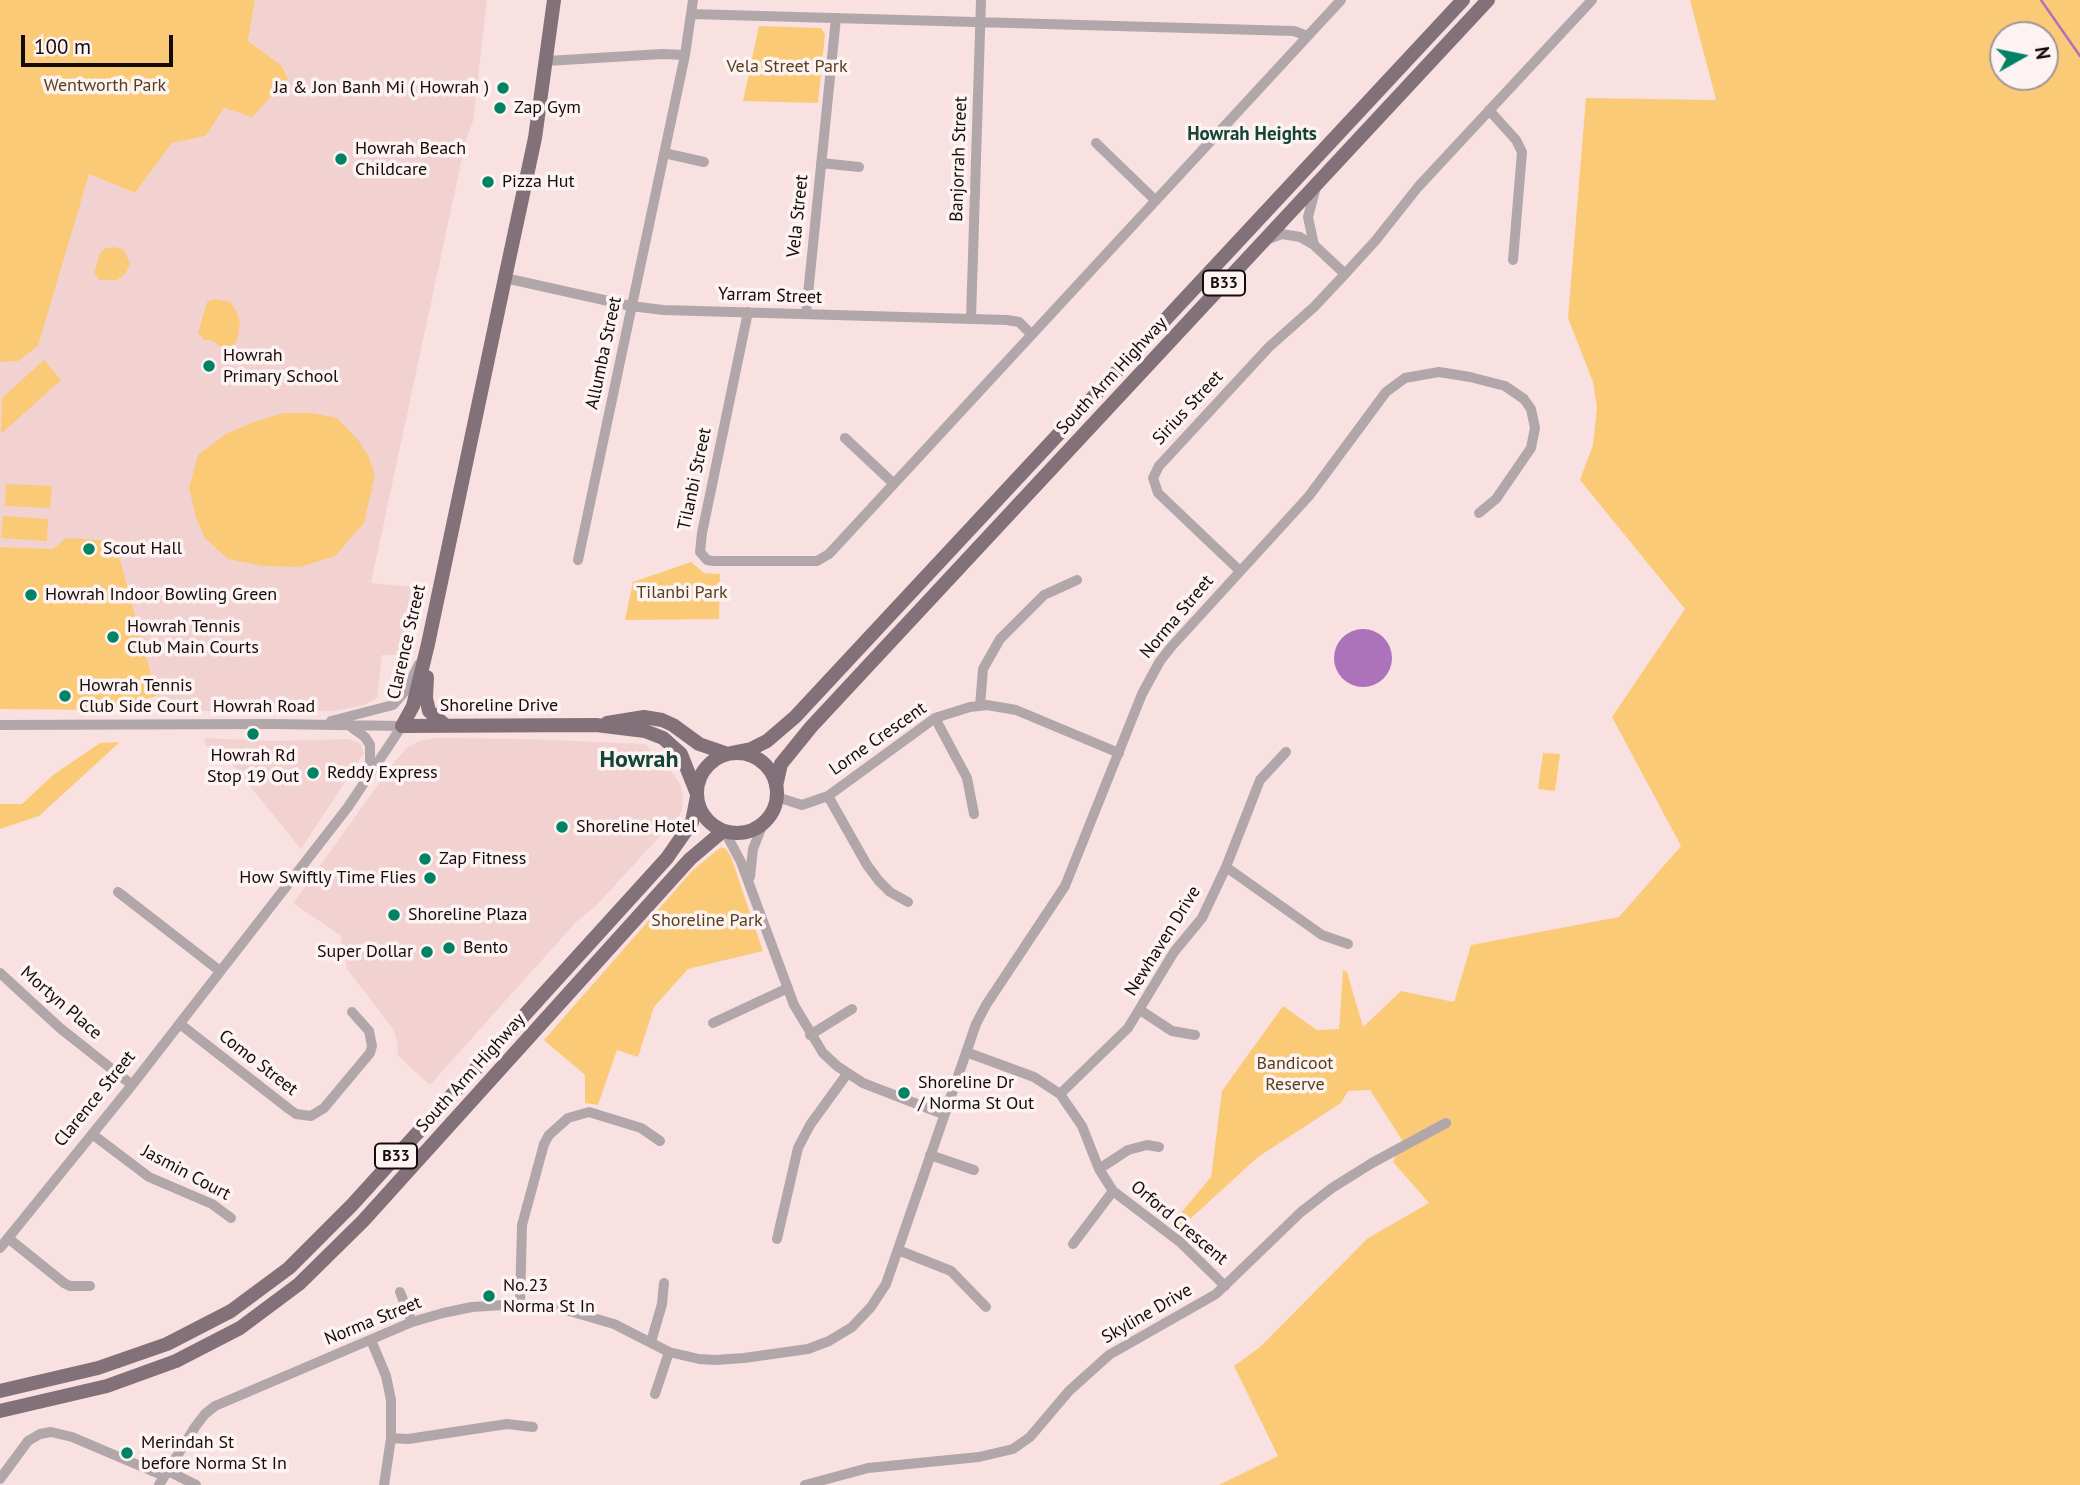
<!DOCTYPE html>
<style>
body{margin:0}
#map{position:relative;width:2080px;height:1485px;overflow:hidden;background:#fae1e1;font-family:"PT Sans",sans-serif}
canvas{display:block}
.north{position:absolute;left:1989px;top:21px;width:70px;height:70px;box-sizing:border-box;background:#fdf3f2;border:2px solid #a09796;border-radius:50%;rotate:81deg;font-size:19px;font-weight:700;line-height:28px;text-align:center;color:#140c0c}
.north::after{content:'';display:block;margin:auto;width:24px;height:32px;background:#008364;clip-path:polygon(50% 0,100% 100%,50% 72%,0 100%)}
.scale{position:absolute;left:21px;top:35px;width:152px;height:32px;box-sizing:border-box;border:4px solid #140c0c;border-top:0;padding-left:9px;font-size:21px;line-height:24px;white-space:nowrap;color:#140c0c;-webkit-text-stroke:5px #fdf3f2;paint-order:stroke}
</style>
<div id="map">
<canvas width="2080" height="1485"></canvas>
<div class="north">N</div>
<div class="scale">100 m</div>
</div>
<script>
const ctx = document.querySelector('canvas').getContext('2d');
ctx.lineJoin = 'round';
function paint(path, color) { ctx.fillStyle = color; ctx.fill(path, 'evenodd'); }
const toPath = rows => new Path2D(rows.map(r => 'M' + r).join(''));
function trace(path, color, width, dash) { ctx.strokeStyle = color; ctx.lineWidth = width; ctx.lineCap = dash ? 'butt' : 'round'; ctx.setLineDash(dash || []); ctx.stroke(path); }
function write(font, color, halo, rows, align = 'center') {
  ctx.font = font + ' "PT Sans",sans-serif'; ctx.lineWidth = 7; ctx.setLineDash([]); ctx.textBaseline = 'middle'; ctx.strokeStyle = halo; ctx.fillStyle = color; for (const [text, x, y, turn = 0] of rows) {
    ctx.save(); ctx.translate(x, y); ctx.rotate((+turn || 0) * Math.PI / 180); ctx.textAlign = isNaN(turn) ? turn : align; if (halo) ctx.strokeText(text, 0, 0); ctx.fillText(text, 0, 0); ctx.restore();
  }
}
paint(toPath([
 [255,0,487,0,473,121,466,140,371,583,424,588,408,655,382,655,377,698,364,705,333,711,161,711,115,541,53,549,0,547,0,136,135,193,172,143,206,136,224,108,281,65,248,41],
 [205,738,273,741,348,739,360,743,364,753,301,849,231,763,205,745],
 [437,738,527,739,645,744,674,775,680,784,683,794,682,812,595,907,576,922,430,1085,398,1056,397,1040,393,1029,347,969,341,936,293,903,395,761,408,747,419,741]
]), '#f2d2d1');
paint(toPath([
 [0,0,255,0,248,41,281,65,288,79,252,117,224,108,206,136,172,143,135,193,89,174,38,346,18,361,0,362],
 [1690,0,2080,0,2080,1485,1219,1485,1278,1456,1234,1366,1260,1347,1368,1238,1429,1203,1393,1162,1402,1140,1370,1090,1348,1091,1341,1103,1258,1157,1178,1230,1171,1225,1211,1177,1222,1091,1283,1006,1317,1030,1339,1029,1343,970,1347,972,1363,1027,1401,991,1454,1002,1471,945,1619,917,1681,846,1612,717,1685,609,1580,480,1593,445,1597,407,1593,382,1568,318,1586,98,1716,100],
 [2003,35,2045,35,2045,77,2003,77],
 [759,26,821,28,825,34,818,103,743,101],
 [113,247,123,249,130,263,126,273,117,280,100,280,94,273,100,253,106,248],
 [213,299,230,302,236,311,240,322,238,338,234,345,221,347,211,340,204,340,198,333,207,302],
 [44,360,61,380,1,434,2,398],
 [283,413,312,413,337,418,359,441,368,455,375,475,364,523,335,556,300,567,263,566,228,559,205,538,196,518,189,488,198,455,226,434,251,423],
 [6,484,52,486,50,508,5,506],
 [3,516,48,519,47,541,1,538],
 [66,538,115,541,157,696,104,710,0,709,0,547,53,549],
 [691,562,704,573,720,574,719,619,625,620,633,582],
 [120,742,39,816,0,829,0,804,22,804,53,775,100,743],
 [1543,753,1560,754,1555,791,1538,789],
 [721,847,726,849,731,857,763,951,688,969,654,1007,638,1057,617,1050,598,1105,585,1103,585,1075,544,1040,693,870]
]), '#fbca77');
paint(toPath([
 '1334 658a29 29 0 1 1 58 0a29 29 0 1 1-58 0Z'
]), '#ac72ba');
trace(toPath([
 [2041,0,2080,56]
]), '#ac72ba', 2.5);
trace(toPath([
 [691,14,1294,31,1307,36],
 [547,61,662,54,685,55],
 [1489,110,1516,140,1522,152,1513,260],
 [1096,143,1155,200],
 [664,153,704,162],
 [821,163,859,167],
 [1266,240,1282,234,1300,237,1314,245,1345,274],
 [1314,245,1308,217,1316,187],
 [505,278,631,306,663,310,1007,320,1019,322,1031,334],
 [748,312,702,533,700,552,707,560,713,561,817,561,829,554,1341,0],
 [806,314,836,18],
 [971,319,981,0],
 [845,438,894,484],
 [578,560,685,55,693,0],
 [1240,571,1158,493,1153,478,1159,466,1269,347,1314,307,1345,274,1376,240,1418,187,1592,0],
 [980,706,983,669,1000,639,1044,595,1077,580],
 [935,718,967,778,974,814],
 [331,721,393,705,406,690,419,664],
 [0,725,271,724,402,726],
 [351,727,365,737,370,745,370,772],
 [828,796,867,865,879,881,890,892,908,902],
 [777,797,802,805,828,796,935,718,970,707,987,705,1016,710,1119,753],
 [725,832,741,862,794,1005,823,1053,837,1066,863,1083,943,1114],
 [1226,867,1322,935,1348,944],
 [750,877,753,849,762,826],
 [118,892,220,971],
 [0,973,60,1028,132,1085],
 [1140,1010,1172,1031,1195,1035],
 [713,1023,788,988],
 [180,1024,289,1109,296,1114,311,1116,324,1108,370,1053,372,1046,369,1031,352,1012],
 [810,1035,852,1009],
 [966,1052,1034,1077,1060,1094,1082,1126,1099,1169,1113,1191,1180,1242,1225,1286],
 [1060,1094,1128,1028,1174,952,1202,918,1226,867,1260,780,1286,752],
 [92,1134,149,1177,212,1204,231,1218],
 [930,1155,974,1170],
 [1099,1169,1128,1150,1147,1145,1159,1147],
 [8,1238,64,1283,70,1286,90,1286],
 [777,1239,798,1148,810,1125,847,1074],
 [1073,1244,1113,1191],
 [0,1248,132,1085,348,807,402,726],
 [898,1250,951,1271,986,1307],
 [400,1292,412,1322],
 [520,1304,522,1225,544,1144,549,1135,568,1118,589,1112,641,1128,660,1141],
 [371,1340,386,1376,391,1400,391,1438,384,1485],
 [651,1342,662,1304,664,1283],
 [655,1394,669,1352],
 [391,1438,408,1439,507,1424,533,1427],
 [168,1471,196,1485],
 [0,1479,28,1441,40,1434,51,1432,72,1437,164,1476],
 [159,1485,195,1427,205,1414,215,1406,412,1322,443,1313,472,1307,520,1304,566,1310,614,1324,669,1352,699,1359,715,1360,744,1358,808,1349,829,1341,852,1327,871,1307,886,1284,976,1024,986,1005,1065,886,1142,694,1160,661,1172,646,1309,496,1386,392,1405,378,1439,372,1470,377,1505,386,1524,399,1531,409,1535,428,1531,448,1496,499,1479,513],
 [805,1485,868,1468,979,1457,1013,1449,1030,1437,1069,1391,1109,1355,1216,1294,1301,1212,1332,1188,1372,1163,1446,1123]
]), '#b1a7ab', 10);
trace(toPath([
 [427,677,426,698,429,711,445,725],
 [607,723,644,717,662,720,673,725,699,744,728,754],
 [402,726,413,706,428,644,505,278,535,138,554,0],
 [402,726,596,725,645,731,663,738,681,754,697,794],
 [731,753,751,749,767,741,795,717,1463,0],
 '697 793a40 40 0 1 1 80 0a40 40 0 1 1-80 0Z',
 [776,786,781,764,811,727,1488,0],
 [0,1391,98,1368,167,1344,231,1311,289,1268,352,1205,667,858,692,822,697,796],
 [0,1411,107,1386,176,1361,240,1328,299,1284,363,1221,690,859,723,831]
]), '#827178', 14);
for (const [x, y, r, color] of [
 [503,88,7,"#008364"],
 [500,108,7,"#008364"],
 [341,159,7,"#008364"],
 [488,182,7,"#008364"],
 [209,366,7,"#008364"],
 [89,549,7,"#008364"],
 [31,595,7,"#008364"],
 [113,637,7,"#008364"],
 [65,696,7,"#008364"],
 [253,734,7,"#008364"],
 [313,773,7,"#008364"],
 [562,827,7,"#008364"],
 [425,859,7,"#008364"],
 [430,878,7,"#008364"],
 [394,915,7,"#008364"],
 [449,948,7,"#008364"],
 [427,952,7,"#008364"],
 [904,1093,7,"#008364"],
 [489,1296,7,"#008364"],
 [127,1453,7,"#008364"]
]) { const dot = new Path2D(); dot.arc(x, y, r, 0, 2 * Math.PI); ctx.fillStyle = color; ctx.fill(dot); trace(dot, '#fdf3f2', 2.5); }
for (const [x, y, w] of [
 [1224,283,42],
 [396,1156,42]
]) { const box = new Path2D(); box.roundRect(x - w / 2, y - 12.5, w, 25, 5); ctx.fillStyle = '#fdf3f2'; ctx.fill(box); trace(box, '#140c0c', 2); }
write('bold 16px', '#140c0c', null, [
 ["B33",1224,283],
 ["B33",396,1156]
]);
write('18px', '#57411c', '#fdf3f2', [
 ["Vela Street Park",787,67],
 ["Wentworth Park",105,86],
 ["Tilanbi Park",682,593],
 ["Shoreline Park",707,921],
 ["Bandicoot",1295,1064],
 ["Reserve",1295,1085]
]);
write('18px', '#140c0c', '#fdf3f2', [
 ["Ja & Jon Banh Mi ( Howrah )",489,88,"right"],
 ["Zap Gym",514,108],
 ["Howrah Beach",355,149],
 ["Childcare",355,170],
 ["Pizza Hut",502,182],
 ["Howrah",223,356],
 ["Primary School",223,377],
 ["Scout Hall",103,549],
 ["Howrah Indoor Bowling Green",45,595],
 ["Howrah Tennis",127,627],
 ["Club Main Courts",127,648],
 ["Howrah Tennis",79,686],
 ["Club Side Court",79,707],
 ["Howrah Rd",253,756,"center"],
 ["Stop 19 Out",253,777,"center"],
 ["Reddy Express",327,773],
 ["Shoreline Hotel",576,827],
 ["Zap Fitness",439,859],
 ["How Swiftly Time Flies",416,878,"right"],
 ["Shoreline Plaza",408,915],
 ["Bento",463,948],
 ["Super Dollar",413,952,"right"],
 ["Shoreline Dr",918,1083],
 ["/ Norma St Out",918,1104],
 ["No.23",503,1286],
 ["Norma St In",503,1307],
 ["Merindah St",141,1443],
 ["before Norma St In",141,1464]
], 'left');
write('18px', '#140c0c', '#fdf3f2', [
 ["Banjorrah Street",959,159,-88],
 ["Vela Street",798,216,-84],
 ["Yarram Street",770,296,2],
 ["Allumba Street",604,353,-78],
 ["South Arm Highway",1112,376,-47],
 ["Sirius Street",1188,408,-47],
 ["Tilanbi Street",695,479,-78],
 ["Norma Street",1177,617,-50],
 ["Clarence Street",407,642,-77],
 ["Shoreline Drive",499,706],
 ["Howrah Road",264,707],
 ["Lorne Crescent",878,739,-35],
 ["Newhaven Drive",1163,941,-58],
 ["Mortyn Place",61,1003,41],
 ["Como Street",258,1063,38],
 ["South Arm Highway",471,1073,-48],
 ["Clarence Street",95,1099,-51],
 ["Jasmin Court",186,1173,28],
 ["Orford Crescent",1179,1223,40],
 ["Skyline Drive",1147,1314,-30],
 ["Norma Street",373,1321,-22]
]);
write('bold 19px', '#124536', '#fdf3f2', [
 ["Howrah Heights",1252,135]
]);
write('bold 24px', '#124536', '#fdf3f2', [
 ["Howrah",639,760]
]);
</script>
